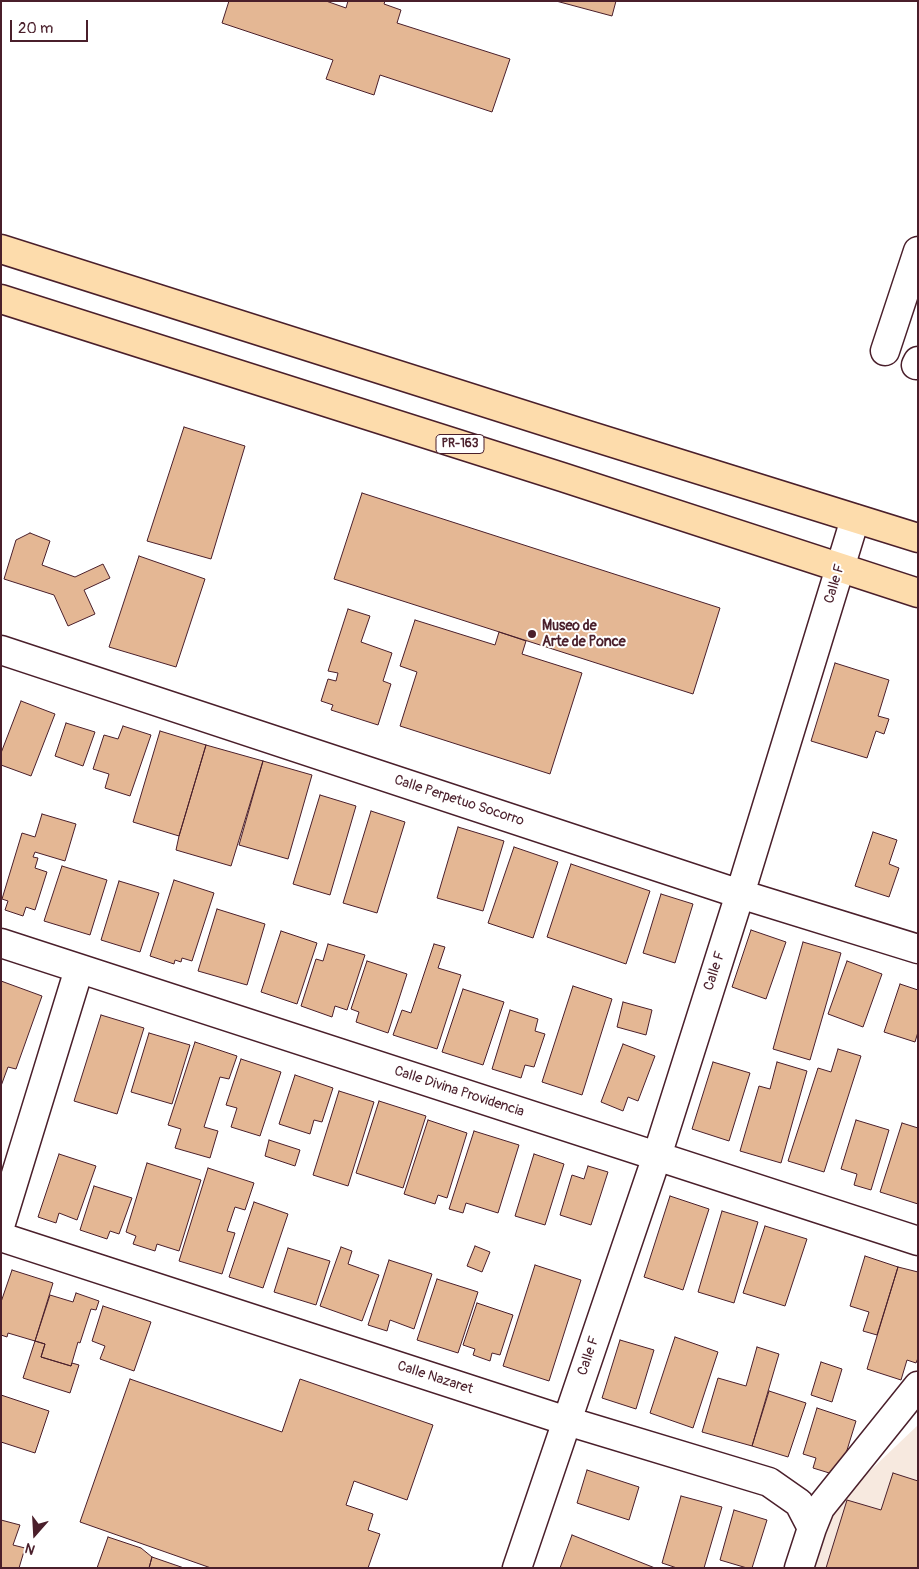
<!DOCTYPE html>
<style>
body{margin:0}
#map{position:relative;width:919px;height:1569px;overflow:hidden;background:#fff;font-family:Pangolin,sans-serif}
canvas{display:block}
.frame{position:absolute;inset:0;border:2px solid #4a1f2b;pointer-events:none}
.north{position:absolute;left:10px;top:1509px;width:50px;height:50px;-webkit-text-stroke:4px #fff;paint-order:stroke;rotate:199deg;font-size:14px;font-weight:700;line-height:20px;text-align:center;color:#4a1f2b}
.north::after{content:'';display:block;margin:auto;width:18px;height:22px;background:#4a1f2b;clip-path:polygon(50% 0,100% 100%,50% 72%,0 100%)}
.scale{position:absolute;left:10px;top:20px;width:78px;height:22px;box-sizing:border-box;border:2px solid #4a1f2b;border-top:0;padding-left:6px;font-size:15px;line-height:18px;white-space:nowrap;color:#4a1f2b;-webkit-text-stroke:4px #fff;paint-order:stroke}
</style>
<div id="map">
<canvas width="919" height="1569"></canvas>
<div class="frame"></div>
<div class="north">N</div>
<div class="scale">20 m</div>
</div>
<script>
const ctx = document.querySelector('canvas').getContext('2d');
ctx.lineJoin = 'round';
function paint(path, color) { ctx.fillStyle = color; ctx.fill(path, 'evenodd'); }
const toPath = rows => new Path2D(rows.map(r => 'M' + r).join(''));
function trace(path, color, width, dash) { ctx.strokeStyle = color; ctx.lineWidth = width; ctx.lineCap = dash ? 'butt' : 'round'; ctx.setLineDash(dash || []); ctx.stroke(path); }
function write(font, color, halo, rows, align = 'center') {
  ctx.font = font + ' Pangolin,sans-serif'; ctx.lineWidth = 4; ctx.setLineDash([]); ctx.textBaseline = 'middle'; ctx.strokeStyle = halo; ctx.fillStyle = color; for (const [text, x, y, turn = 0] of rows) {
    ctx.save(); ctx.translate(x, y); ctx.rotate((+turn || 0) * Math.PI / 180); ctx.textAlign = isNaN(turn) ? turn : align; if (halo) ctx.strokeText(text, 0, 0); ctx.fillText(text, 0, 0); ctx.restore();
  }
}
paint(toPath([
 [918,1425,918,1568,814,1568,834,1505]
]), '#f7e9df');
const building = toPath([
 [229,1,326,1,346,8,348,1,385,1,384,4,401,10,397,23,510,59,492,112,380,75,374,95,326,79,333,60,222,23,229,1],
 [556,1,616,1,612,16,556,1],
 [184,427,245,446,211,559,147,541,184,427],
 [362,493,720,608,693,694,334,579,362,493],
 [30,533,50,541,42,565,75,577,103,564,110,578,84,590,95,614,68,626,54,595,4,579,16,540,30,533],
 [139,556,205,579,176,667,109,647,139,556],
 [348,609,370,616,361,642,392,653,383,681,391,684,378,725,331,710,333,705,321,701,328,679,336,681,338,673,328,671,348,609],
 [415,620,495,645,499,632,526,641,522,654,582,673,550,774,400,726,417,672,400,666,415,620],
 [835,663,889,680,878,716,889,719,884,734,876,731,867,758,811,741,835,663],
 [21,701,55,714,31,776,1,765,1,753,21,701],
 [66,723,95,732,83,766,55,756,66,723],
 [123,726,151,735,130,796,105,788,109,774,93,769,104,735,118,739,123,726],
 [160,731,206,745,179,836,133,822,160,731],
 [206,745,263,761,231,866,176,850,179,836,206,745],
 [263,761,312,775,288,859,239,845,263,761],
 [320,795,356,806,330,895,293,884,320,795],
 [371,811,405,822,377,913,343,903,371,811],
 [42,814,76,824,65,861,35,852,33,857,38,858,35,868,47,872,35,910,26,907,23,916,5,910,8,901,2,899,22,833,35,837,42,814],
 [458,827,504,841,483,911,437,898,458,827],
 [873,832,897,840,889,864,899,868,889,897,855,886,873,832],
 [514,847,558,862,533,938,488,923,514,847],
 [571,864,650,891,626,964,547,937,571,864],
 [62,866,107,880,90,935,44,921,62,866],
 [174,880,214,893,192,961,182,958,181,962,175,960,174,964,150,956,174,880],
 [119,881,159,893,140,952,101,940,119,881],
 [661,894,693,904,675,963,643,953,661,894],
 [217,909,265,924,247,985,198,971,217,909],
 [751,930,786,942,766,999,732,987,751,930],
 [281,931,317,943,297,1004,261,992,281,931],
 [803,942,841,953,810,1060,773,1049,803,942],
 [328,944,365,955,347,1010,335,1006,332,1017,301,1006,316,959,323,961,328,944],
 [434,944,445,947,438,968,461,975,437,1049,393,1035,402,1010,411,1013,434,944],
 [367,961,407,974,388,1033,356,1022,359,1012,351,1009,367,961],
 [847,961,882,974,863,1027,828,1014,847,961],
 [1,981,42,996,16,1069,8,1067,1,1086,1,981],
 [900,984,918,990,918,1032,915,1042,884,1032,900,984],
 [573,986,612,999,582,1095,542,1082,573,986],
 [463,989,504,1002,483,1065,442,1052,463,989],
 [623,1002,652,1010,646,1035,617,1027,623,1002],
 [510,1010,538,1019,535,1031,545,1034,534,1067,525,1065,521,1078,492,1069,510,1010],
 [101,1015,144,1028,117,1114,74,1101,101,1015],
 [149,1033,190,1045,172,1104,131,1092,149,1033],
 [195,1042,237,1056,229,1079,220,1077,204,1127,218,1131,210,1158,175,1148,181,1129,168,1125,195,1042],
 [623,1044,655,1056,638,1101,628,1097,623,1111,601,1102,623,1044],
 [838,1049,861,1056,824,1172,788,1161,818,1068,831,1072,838,1049],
 [241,1059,281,1072,260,1136,231,1127,237,1108,226,1105,241,1059],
 [713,1062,750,1073,729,1141,692,1129,713,1062],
 [777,1062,807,1071,781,1163,740,1151,759,1086,770,1089,777,1062],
 [295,1075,333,1088,322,1122,314,1120,310,1134,279,1124,295,1075],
 [339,1091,374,1102,348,1186,313,1175,339,1091],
 [379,1101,426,1116,403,1188,356,1173,379,1101],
 [428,1120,467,1133,447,1198,438,1195,435,1204,404,1194,428,1120],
 [856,1120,889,1130,871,1190,854,1185,857,1174,841,1169,856,1120],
 [902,1123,918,1128,918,1204,880,1192,902,1123],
 [474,1131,519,1145,498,1213,466,1203,463,1213,449,1209,474,1131],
 [269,1140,300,1150,295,1166,265,1156,269,1140],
 [59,1154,96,1166,77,1220,59,1213,56,1223,38,1217,59,1154],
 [534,1154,564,1164,545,1225,515,1216,534,1154],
 [147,1163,201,1180,179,1251,157,1244,155,1251,133,1244,136,1236,126,1232,147,1163],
 [588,1166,608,1172,591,1225,560,1215,572,1175,584,1179,588,1166],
 [208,1168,254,1183,245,1210,235,1207,227,1231,235,1233,222,1274,179,1261,208,1168],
 [94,1186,132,1198,119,1234,110,1231,107,1239,80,1230,94,1186],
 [670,1196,709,1209,683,1290,644,1277,670,1196],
 [254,1202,288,1214,263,1288,229,1277,254,1202],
 [722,1211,758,1222,734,1303,698,1292,722,1211],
 [765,1226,807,1239,785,1306,743,1293,765,1226],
 [475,1246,490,1252,482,1272,467,1266,475,1246],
 [341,1247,352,1251,348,1264,379,1275,362,1321,320,1306,341,1247],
 [288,1248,330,1261,316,1305,274,1292,288,1248],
 [865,1256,898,1267,877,1335,863,1331,869,1312,850,1306,865,1256],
 [389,1260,432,1274,414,1329,390,1320,387,1331,368,1325,389,1260],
 [535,1265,581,1280,549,1381,503,1366,535,1265],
 [898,1267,918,1272,918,1358,916,1363,907,1360,901,1380,867,1369,898,1267],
 [12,1270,53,1283,35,1341,8,1333,7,1337,1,1335,1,1302,12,1270],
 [437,1279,478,1292,458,1353,417,1340,437,1279],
 [76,1293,99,1301,96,1310,91,1309,80,1343,78,1342,71,1366,41,1357,45,1344,35,1341,50,1295,73,1302,76,1293],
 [477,1303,513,1315,500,1355,492,1353,490,1361,473,1355,475,1349,463,1345,477,1303],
 [103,1306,151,1322,134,1371,100,1359,105,1346,92,1341,103,1306],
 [675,1337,718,1352,693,1428,650,1413,675,1337],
 [620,1340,654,1350,636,1409,602,1398,620,1340],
 [35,1341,45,1344,41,1357,71,1366,72,1363,79,1365,70,1393,23,1378,35,1341],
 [757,1347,779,1354,752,1446,702,1432,718,1378,746,1386,757,1347],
 [821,1362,842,1369,832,1402,811,1395,821,1362],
 [130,1379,282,1432,300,1379,433,1425,407,1500,354,1481,346,1505,373,1514,368,1530,380,1534,368,1568,211,1568,80,1522,130,1379],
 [769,1391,806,1403,788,1457,752,1446,769,1391],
 [1,1395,49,1411,35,1453,1,1442,1,1395],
 [817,1408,856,1421,839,1476,813,1468,816,1458,803,1454,817,1408],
 [587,1470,639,1487,629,1520,577,1503,587,1470],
 [893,1473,918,1481,918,1568,826,1568,847,1500,881,1510,893,1473],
 [681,1496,722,1507,704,1568,677,1568,662,1563,681,1496],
 [734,1510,767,1520,752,1568,747,1568,720,1560,734,1510],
 [1,1520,20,1525,13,1545,25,1548,19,1568,1,1568,1,1520],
 [572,1535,655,1568,560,1568,572,1535],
 [108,1537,141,1548,152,1557,149,1568,97,1568,108,1537],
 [152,1557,184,1568,149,1568,152,1557]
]);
paint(building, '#e4b794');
trace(building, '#4a1f2b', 1);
const minor = toPath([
 [885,351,918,251],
 [916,365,918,361],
 [1,650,740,894,918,949],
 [1,943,918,1241],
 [1,1223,79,969],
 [1,1237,567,1421,769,1482,799,1503,812,1528],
 [517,1568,657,1156,740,894,855,519],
 [799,1568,812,1528,820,1508,918,1386]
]);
const major = toPath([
 [1,249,578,432,918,538],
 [1,299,562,477,918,593]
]);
trace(minor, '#4a1f2b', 31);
trace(major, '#4a1f2b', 31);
trace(minor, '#fff', 28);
trace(major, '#fddcac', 28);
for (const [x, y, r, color] of [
 [532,634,5,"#4a1f2b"]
]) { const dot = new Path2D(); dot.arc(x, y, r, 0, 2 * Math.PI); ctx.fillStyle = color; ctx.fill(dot); trace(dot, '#fff', 2); }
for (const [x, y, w] of [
 [460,444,48]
]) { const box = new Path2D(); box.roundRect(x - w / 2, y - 9.5, w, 19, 4); ctx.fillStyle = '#fff'; ctx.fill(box); trace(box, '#4a1f2b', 1); }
write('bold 12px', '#4a1f2b', null, [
 ["PR-163",460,444]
]);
write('14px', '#4a1f2b', '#fff', [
 ["Calle F",835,584,-73],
 ["Calle Perpetuo Socorro",459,801,18],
 ["Calle F",715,971,-72],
 ["Calle Divina Providencia",459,1092,18],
 ["Calle F",589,1356,-71],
 ["Calle Nazaret",435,1378,18]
]);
write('bold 14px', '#4a1f2b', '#fff', [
 ["Museo de",542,626],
 ["Arte de Ponce",542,642]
], 'left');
</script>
